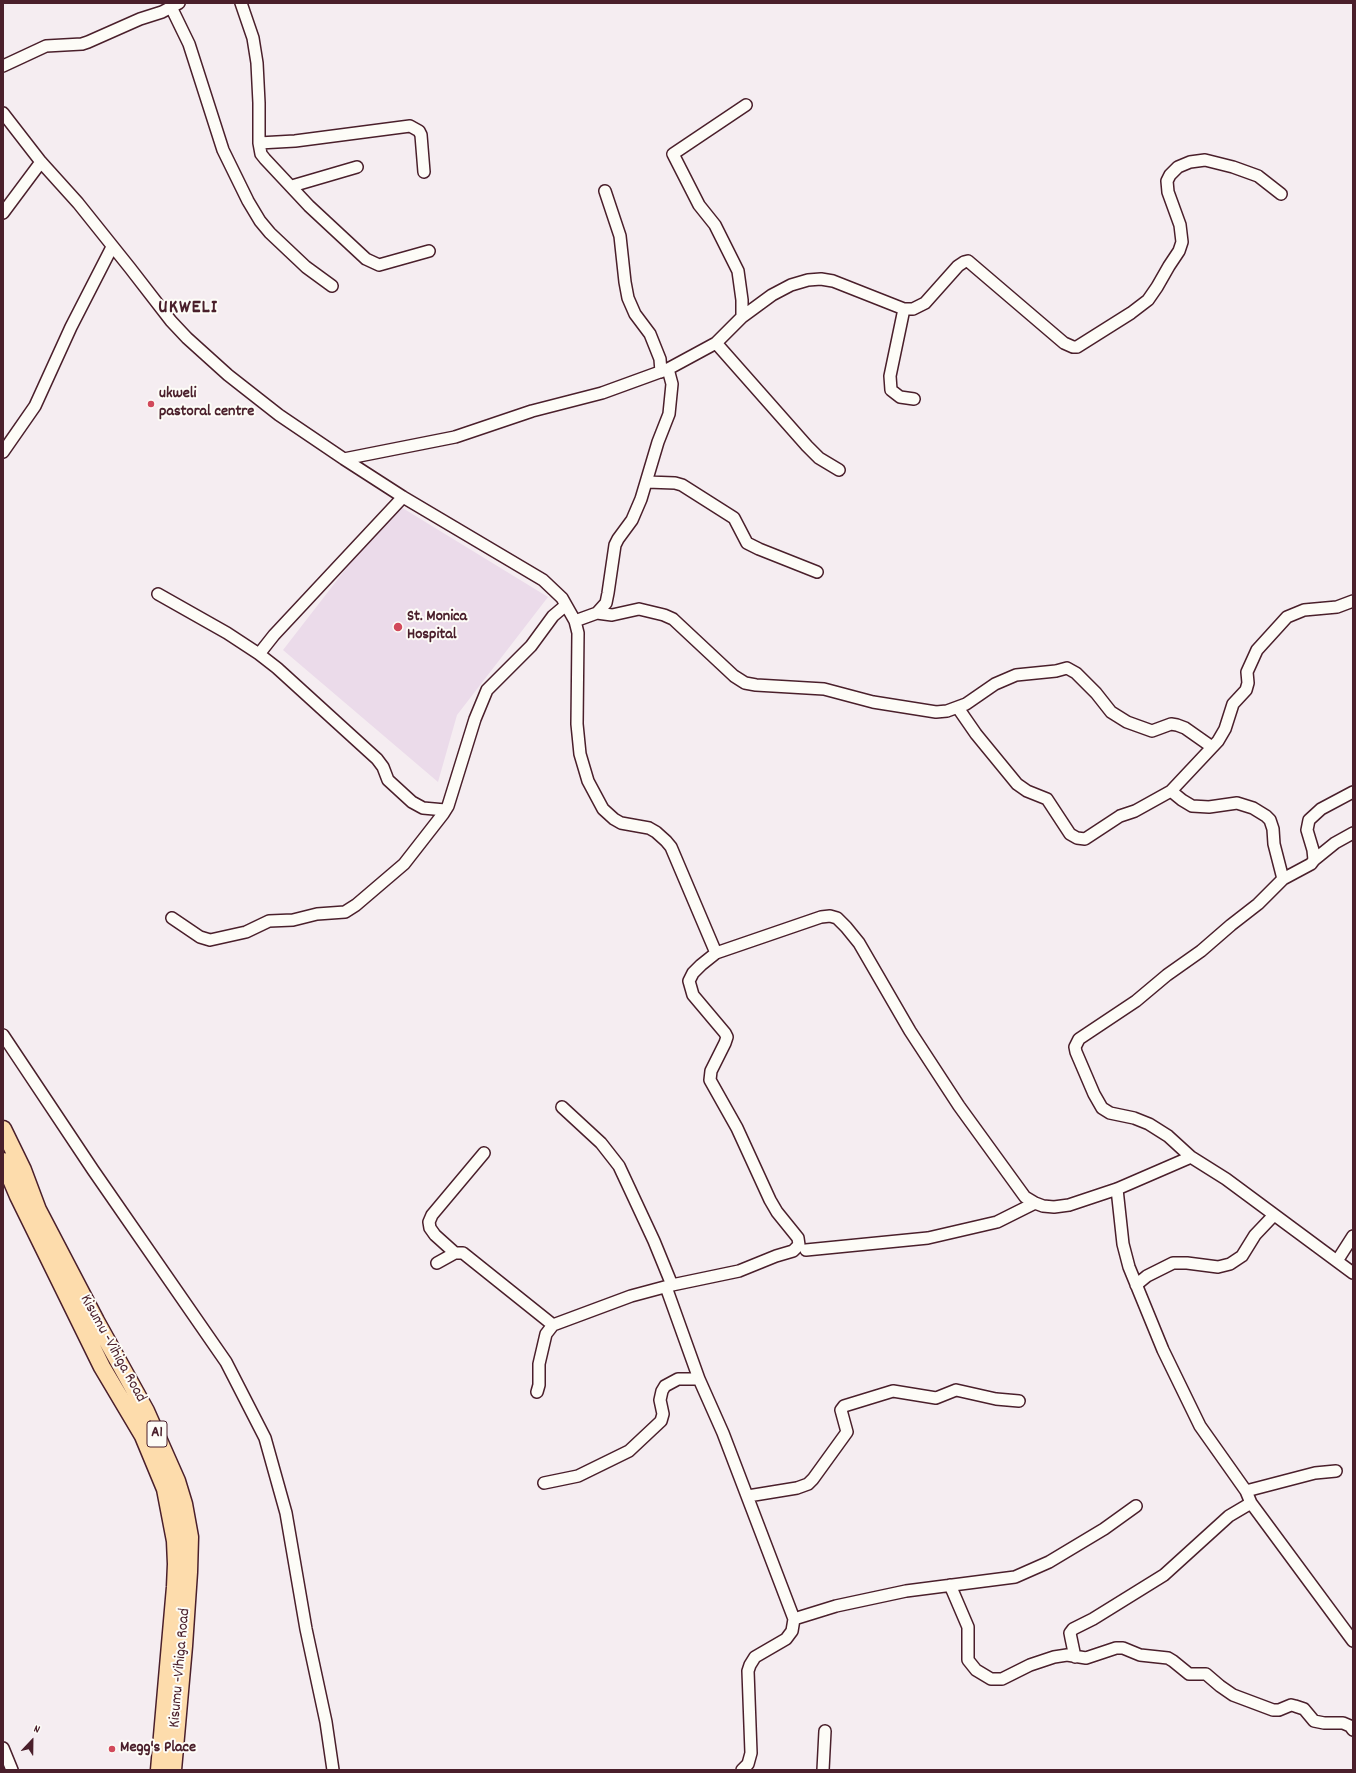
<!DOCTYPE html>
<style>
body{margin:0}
#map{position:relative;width:1356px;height:1773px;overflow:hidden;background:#f5edf1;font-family:Dekko,sans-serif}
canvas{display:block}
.frame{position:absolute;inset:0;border:4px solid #4a1f2b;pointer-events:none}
.north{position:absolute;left:12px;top:1721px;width:40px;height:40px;-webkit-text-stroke:3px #fdfcf7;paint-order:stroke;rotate:22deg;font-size:11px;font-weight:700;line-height:16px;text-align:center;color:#4a1f2b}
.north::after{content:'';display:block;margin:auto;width:14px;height:18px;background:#4a1f2b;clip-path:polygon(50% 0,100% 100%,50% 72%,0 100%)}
</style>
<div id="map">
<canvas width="1356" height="1773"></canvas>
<div class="frame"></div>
<div class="north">N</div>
</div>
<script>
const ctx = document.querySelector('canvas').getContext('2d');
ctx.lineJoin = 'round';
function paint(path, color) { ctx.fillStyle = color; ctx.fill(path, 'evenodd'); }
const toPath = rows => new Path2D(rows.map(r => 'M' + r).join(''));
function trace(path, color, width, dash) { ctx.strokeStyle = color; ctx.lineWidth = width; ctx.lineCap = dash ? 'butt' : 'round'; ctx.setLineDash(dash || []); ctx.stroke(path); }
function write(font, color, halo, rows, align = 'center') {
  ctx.font = font + ' Dekko,sans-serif'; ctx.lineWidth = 4; ctx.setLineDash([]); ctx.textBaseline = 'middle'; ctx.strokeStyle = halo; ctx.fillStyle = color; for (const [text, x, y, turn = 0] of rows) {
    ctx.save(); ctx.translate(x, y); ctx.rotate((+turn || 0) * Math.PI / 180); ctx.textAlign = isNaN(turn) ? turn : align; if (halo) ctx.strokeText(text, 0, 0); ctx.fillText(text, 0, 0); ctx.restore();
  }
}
paint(toPath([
 [396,504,548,597,457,715,438,782,283,650]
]), '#ebdbea');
const minor = toPath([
 [241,3,253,38,257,63,259,103,259,143,295,141,410,126,419,131,421,135,424,172],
 [171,7,189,44,223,150,248,201,260,221,270,233,306,267,332,286],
 [3,66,46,46,82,44,88,42,140,19,162,12,179,3],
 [3,113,41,162,78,203,130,268,171,321,187,338,228,375,279,415,344,459,403,497,543,580,562,598,575,621,578,633,577,724,580,754,588,781,603,809,614,819,621,823,649,828,656,832,666,841,671,847,716,953,821,917,830,916,837,918,846,927,859,943,910,1031,959,1106,1025,1197,1035,1203,1043,1206,1054,1207,1069,1205,1117,1189,1191,1157,1226,1179,1353,1273],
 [259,143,261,154,265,159,309,206,366,259,379,265,429,251],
 [292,186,357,167],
 [605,191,620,236,625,282,628,298,635,314,650,334,660,359,661,372],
 [3,213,41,162],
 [904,309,890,376,891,390,900,397,914,399],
 [742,317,742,300,738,271,715,225,699,205,673,154,746,105],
 [716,343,807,446,819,458,839,470],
 [3,452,35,406,71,327,112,247],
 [344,459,455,437,532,411,602,393,668,369,716,343,742,317,772,295,791,285,808,280,821,279,833,281,904,309,913,309,925,303,958,266,964,262,968,261,1064,343,1073,347,1077,347,1131,313,1148,300,1157,287,1169,266,1179,251,1182,242,1180,225,1168,192,1167,181,1170,175,1178,167,1190,162,1205,160,1233,167,1258,176,1281,194],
 [647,482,675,483,682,485,734,518,747,543,759,549,817,572],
 [158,594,227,633,259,654,277,668,377,759,383,767,388,780,412,802,423,808,445,810],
 [597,613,612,615,639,609,664,615,673,619,734,676,745,683,756,685,824,689,873,702,936,712,947,711,966,704,995,684,1016,675,1056,671,1067,668,1076,673,1096,693,1111,712,1127,722,1152,731,1171,724,1177,725,1185,728,1212,747],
 [575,621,597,613,606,603,608,593,615,545,618,539,632,520,641,499,658,442,669,414,672,384,668,369],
 [259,654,274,635,403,497],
 [958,708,976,734,1017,784,1027,791,1047,799,1070,834,1077,838,1085,839,1120,816,1135,811,1171,791,1218,741,1225,729,1233,704,1246,690,1248,683,1247,672,1257,650,1287,617,1304,610,1337,607,1353,601],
 [1171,791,1182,800,1192,806,1209,807,1237,803,1253,808,1266,816,1270,820,1273,829,1274,844,1283,879],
 [1314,860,1335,843,1353,833],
 [172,918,200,937,210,940,246,932,269,921,293,920,317,914,345,912,356,905,404,864,443,814,448,806,475,719,487,690,531,646,553,616,566,605],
 [3,1035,93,1170,226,1362,265,1438,286,1513,306,1629,326,1722,333,1770],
 [562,1107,601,1143,619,1166,654,1241,672,1285],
 [1191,1157,1168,1136,1149,1124,1134,1118,1110,1113,1102,1108,1094,1094,1076,1052,1075,1047,1079,1039,1136,1001,1167,975,1201,951,1231,925,1258,904,1283,879,1311,864,1314,860,1313,850,1307,830,1309,820,1321,809,1353,792],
 [1117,1189,1123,1244,1129,1267,1163,1350,1200,1426,1246,1491,1251,1503,1353,1641],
 [806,1250,928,1238,997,1222,1035,1203],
 [455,1253,435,1235,430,1228,429,1222,432,1215,484,1153],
 [1337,1261,1353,1236],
 [437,1263,455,1253,463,1253,553,1325],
 [1136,1285,1147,1276,1173,1263,1187,1263,1218,1267,1230,1264,1242,1256,1255,1235,1274,1215],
 [666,1287,699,1379,723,1433,794,1619,792,1631,786,1639,755,1657,750,1665,748,1671,751,1753,748,1764,742,1770],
 [537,1392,539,1385,539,1364,546,1334,553,1325,631,1296,672,1285,739,1271,776,1256,793,1251,799,1245,798,1238,777,1212,770,1200,737,1128,710,1080,711,1071,725,1043,727,1037,725,1033,693,995,689,981,693,973,701,965,716,953],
 [544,1483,578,1476,629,1451,661,1421,663,1414,660,1400,662,1391,665,1386,678,1379,699,1379],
 [1246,1491,1315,1473,1336,1471],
 [748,1496,797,1488,808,1484,813,1479,847,1432,841,1410,844,1406,893,1391,936,1398,956,1390,996,1399,1019,1401],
 [950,1585,968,1627,968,1660,976,1670,991,1679,1002,1679,1030,1665,1054,1657,1067,1655,1086,1658,1116,1648,1123,1648,1140,1655,1168,1658,1173,1661,1189,1674,1206,1674,1220,1686,1233,1695,1273,1710,1279,1710,1291,1705,1295,1706,1304,1709,1314,1721,1324,1723,1343,1723,1350,1726,1353,1730],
 [794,1619,836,1606,906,1591,1015,1577,1049,1562,1104,1529,1136,1506],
 [1075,1657,1071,1638,1070,1633,1073,1629,1093,1619,1164,1575,1229,1516,1251,1503],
 [3,1748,12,1770],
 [823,1770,825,1731]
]);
const highway = toPath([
 [3,1129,23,1170,38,1210,96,1321,146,1411,177,1481,184,1504,190,1537,189,1572,184,1646,173,1770],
 [3,1161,18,1196,102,1367,143,1436,165,1489,175,1541,176,1564,175,1587,159,1770]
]);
trace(minor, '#4a1f2b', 14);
trace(highway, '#4a1f2b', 19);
trace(minor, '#fdfcf7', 11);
trace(highway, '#fddcac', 16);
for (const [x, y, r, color] of [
 [151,404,4,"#d1495b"],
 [398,627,5,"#d1495b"],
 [112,1749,4,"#d1495b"]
]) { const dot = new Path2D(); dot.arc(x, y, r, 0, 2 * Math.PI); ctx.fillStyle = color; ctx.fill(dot); trace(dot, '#fdfcf7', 1.5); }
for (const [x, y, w] of [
 [157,1434,20]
]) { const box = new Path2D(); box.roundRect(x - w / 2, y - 13, w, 26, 3); ctx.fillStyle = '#fdfcf7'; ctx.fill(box); trace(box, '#4a1f2b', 1); }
write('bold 15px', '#4a1f2b', null, [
 ["A1",157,1434]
]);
write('bold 16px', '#4a1f2b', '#fdfcf7', [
 ["ukweli",159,395],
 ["pastoral centre",159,413],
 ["St. Monica",407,618],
 ["Hospital",407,636],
 ["Megg's Place",120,1749]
], 'left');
write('16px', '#4a1f2b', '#fdfcf7', [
 ["Kisumu -Vihiga Road",112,1349,61],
 ["Kisumu -Vihiga Road",181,1668,-85]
]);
ctx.letterSpacing = '1px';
write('bold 20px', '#4a1f2b', '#fdfcf7', [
 ["UKWELI",188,309]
]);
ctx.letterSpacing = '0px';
</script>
